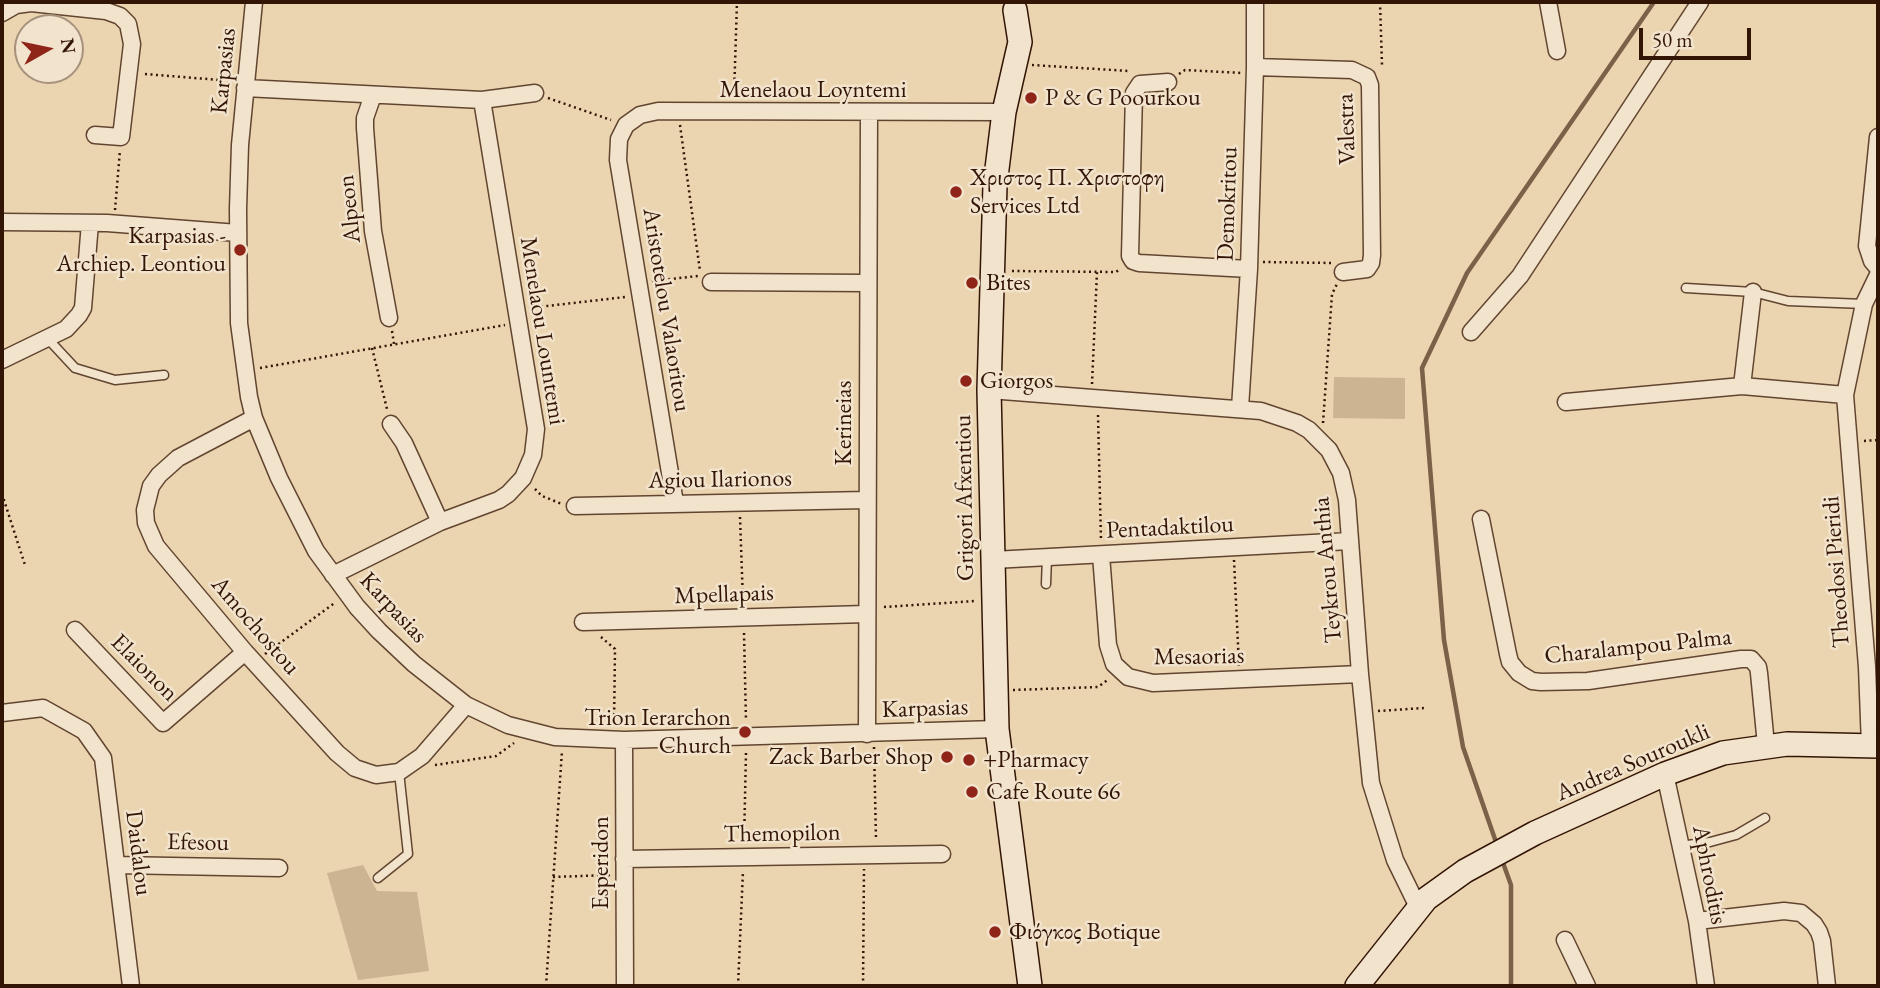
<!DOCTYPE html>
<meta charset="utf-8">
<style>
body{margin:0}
#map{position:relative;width:1880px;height:988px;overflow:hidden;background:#ebd4b0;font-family:"EB Garamond",serif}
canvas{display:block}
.frame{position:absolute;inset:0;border:4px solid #331506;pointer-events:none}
.north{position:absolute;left:14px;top:14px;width:70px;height:70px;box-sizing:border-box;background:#f2e3cc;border:2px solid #a6917d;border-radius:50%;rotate:81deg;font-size:19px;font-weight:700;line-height:28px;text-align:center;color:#331506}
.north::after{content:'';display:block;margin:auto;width:24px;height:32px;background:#8f2418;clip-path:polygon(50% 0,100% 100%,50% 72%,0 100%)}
.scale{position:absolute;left:1639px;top:28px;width:112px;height:32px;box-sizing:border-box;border:4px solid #331506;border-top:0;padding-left:9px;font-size:21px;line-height:24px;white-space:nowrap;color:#331506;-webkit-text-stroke:5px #f2e3cc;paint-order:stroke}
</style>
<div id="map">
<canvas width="1880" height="988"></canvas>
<div class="frame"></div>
<div class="north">N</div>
<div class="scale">50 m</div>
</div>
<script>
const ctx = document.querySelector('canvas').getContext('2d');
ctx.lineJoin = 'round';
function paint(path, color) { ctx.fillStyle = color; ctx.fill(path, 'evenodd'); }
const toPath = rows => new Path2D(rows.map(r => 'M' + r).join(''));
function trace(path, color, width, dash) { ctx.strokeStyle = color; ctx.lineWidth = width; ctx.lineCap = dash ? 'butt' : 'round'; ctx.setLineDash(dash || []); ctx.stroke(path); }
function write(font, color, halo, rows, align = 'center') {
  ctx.font = font + ' "EB Garamond",serif'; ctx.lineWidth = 5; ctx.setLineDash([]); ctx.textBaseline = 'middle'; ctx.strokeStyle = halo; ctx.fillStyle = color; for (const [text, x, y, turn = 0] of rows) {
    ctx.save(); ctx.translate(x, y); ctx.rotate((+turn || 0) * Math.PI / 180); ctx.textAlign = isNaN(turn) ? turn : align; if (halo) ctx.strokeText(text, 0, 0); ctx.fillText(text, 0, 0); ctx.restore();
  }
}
paint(toPath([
 [1334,377,1405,378,1405,419,1333,418],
 [363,865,377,891,417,892,429,971,358,980,327,873]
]), '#ccb493');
trace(toPath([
 [1497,845,1463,747,1444,640,1422,368,1467,273,1654,2],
 [1502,860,1511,885,1511,986]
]), '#7c6149', 4.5);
const lane = toPath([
 [1686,288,1753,292,1788,301,1864,304],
 [48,339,75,368,115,380,164,375],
 [1046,584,1047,557],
 [1680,846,1710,842,1736,835,1765,818],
 [378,878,408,854,399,772]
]);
const street = toPath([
 [254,2,240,145,238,209,239,323,249,397,254,418,279,478,316,551,357,607,379,631,414,664,466,705,508,725,555,737,624,740,997,729],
 [1548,2,1557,51],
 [2,13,16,5,31,3,106,11,120,16,128,24,132,44,121,137,95,135],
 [1255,67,1352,70,1367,77,1370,85,1372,255,1371,263,1367,269,1343,272],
 [1168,82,1140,84,1134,93,1130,256,1133,261,1139,263,1249,269],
 [245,88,482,100,536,429,533,455,523,478,508,494,499,500,440,522,333,575],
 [373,95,365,118,365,128,373,231,389,318],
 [482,100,535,93],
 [1878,137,1867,246,1872,261,1878,268],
 [2,222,107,223,238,233],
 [711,282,867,283],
 [1471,332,1520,276,1700,2],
 [2,360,66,329,79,315,83,308,90,223],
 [1742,386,1753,292],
 [989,390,1261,411,1297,423,1309,430,1329,450,1341,473,1347,500,1360,674,1371,783,1395,860,1418,907],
 [1566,402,1742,386,1845,395],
 [1240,408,1249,269,1255,67,1255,2],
 [254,418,178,458,159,475,151,486,145,510,146,523,156,546,245,652,337,753,355,768,376,775,399,772,422,756,466,705],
 [391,424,404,443,440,522],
 [675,503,618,160,619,139,626,125,640,115,658,111,1004,112],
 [575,506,866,500],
 [1481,519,1508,654,1510,662,1519,673,1532,681,1541,682,1588,681,1741,659,1751,659,1758,667,1759,673,1766,745],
 [1101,555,1108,645,1114,664,1128,677,1153,683,1360,674],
 [993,560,1350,541],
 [583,622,866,614],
 [75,630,163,723,245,652],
 [2,713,43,708,84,731,103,758,131,986],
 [867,734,869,113],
 [624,740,625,986],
 [1870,746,1867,667,1845,395,1864,304,1878,275],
 [1665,774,1697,921,1706,986],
 [624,859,942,854],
 [117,865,279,868],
 [1697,921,1784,911,1801,913,1814,924,1819,932,1822,941,1827,986],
 [1565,940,1587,986]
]);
const secondary = toPath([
 [1015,10,1020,42,1004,112,995,185,989,390,997,729,1030,986],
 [1357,986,1426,899,1465,871,1535,833,1665,774,1723,753,1787,744,1878,746]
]);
trace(lane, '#614530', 11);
trace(street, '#614530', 19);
trace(secondary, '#331506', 26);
trace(toPath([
 [1380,2,1382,65,1380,67],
 [1032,65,1129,71],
 [145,74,232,81],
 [1179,74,1185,70,1242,73],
 [734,96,737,2],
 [548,98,611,120],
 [680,125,700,271],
 [115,210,120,150],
 [1263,262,1333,263],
 [1012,271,1116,272,1120,269],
 [652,281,698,276],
 [530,308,625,297],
 [392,331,394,344],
 [372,348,387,409],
 [260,368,505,325],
 [1092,384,1097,272],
 [1098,415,1101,541],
 [1323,423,1332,294,1337,284],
 [1864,441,1878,440],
 [535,489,542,496,562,504],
 [2,494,25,565],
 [740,517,743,602],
 [1234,560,1239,666],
 [884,607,975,601],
 [744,633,746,721],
 [601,637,615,649,614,726],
 [265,654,336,602],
 [1013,690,1098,687,1109,679],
 [1378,711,1424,708],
 [874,747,876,839],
 [435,765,496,756,514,743],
 [744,843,746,752],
 [553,877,610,875],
 [546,986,562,751],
 [738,986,743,871],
 [863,986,864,869]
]), '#331506', 2.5, [2, 3.5]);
trace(lane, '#f2e3cc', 8);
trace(street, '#f2e3cc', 16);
trace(secondary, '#f2e3cc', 23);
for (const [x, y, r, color] of [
 [1031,98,7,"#8f2418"],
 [956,192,7,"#8f2418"],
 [240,250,7,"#8f2418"],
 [972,283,7,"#8f2418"],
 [966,381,7,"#8f2418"],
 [745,732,7,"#8f2418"],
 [947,757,7,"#8f2418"],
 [969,760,7,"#8f2418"],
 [972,792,7,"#8f2418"],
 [995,932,7,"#8f2418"]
]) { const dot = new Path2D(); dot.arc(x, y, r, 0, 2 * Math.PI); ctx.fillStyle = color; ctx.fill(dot); trace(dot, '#f2e3cc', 2.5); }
write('24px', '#331506', '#f2e3cc', [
 ["Karpasias",224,71,-84],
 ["Menelaou Loyntemi",813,90],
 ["Valestra",1347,129,-92],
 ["Demokritou",1228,204,-88],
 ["Alpeon",350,209,-96],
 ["Aristotelou Valaoritou",666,310,81],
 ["Menelaou Lountemi",542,331,81],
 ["Kerineias",844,423,-90],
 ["Agiou Ilarionos",720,480,-1],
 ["Grigori Afxentiou",965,498,-91],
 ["Pentadaktilou",1170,528,-3],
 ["Teykrou Anthia",1328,570,-95],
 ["Theodosi Pieridi",1837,572,-94],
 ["Mpellapais",724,595,-2],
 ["Karpasias",393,608,47],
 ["Amochostou",255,626,49],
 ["Charalampou Palma",1638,647,-6],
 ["Mesaorias",1199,657,-1],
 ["Elaionon",144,668,45],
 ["Karpasias",925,709,-2],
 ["Andrea Souroukli",1633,763,-23],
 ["Themopilon",782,834,-1],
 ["Efesou",198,843,1],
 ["Daidalou",138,853,83],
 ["Esperidon",601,863,-90],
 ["Aphroditis",1709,875,79]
]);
write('24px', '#331506', '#f2e3cc', [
 ["P & G Poourkou",1045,98],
 ["Χριστος Π. Χριστοφη",970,178],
 ["Services Ltd",970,206],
 ["Karpasias -",226,236,"right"],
 ["Archiep. Leontiou",226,264,"right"],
 ["Bites",986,283],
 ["Giorgos",980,381],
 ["Trion Ierarchon",731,718,"right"],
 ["Church",731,746,"right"],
 ["Zack Barber Shop",933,757,"right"],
 ["+Pharmacy",983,760],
 ["Cafe Route 66",986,792],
 ["Φιόγκος Botique",1009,932]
], 'left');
</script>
